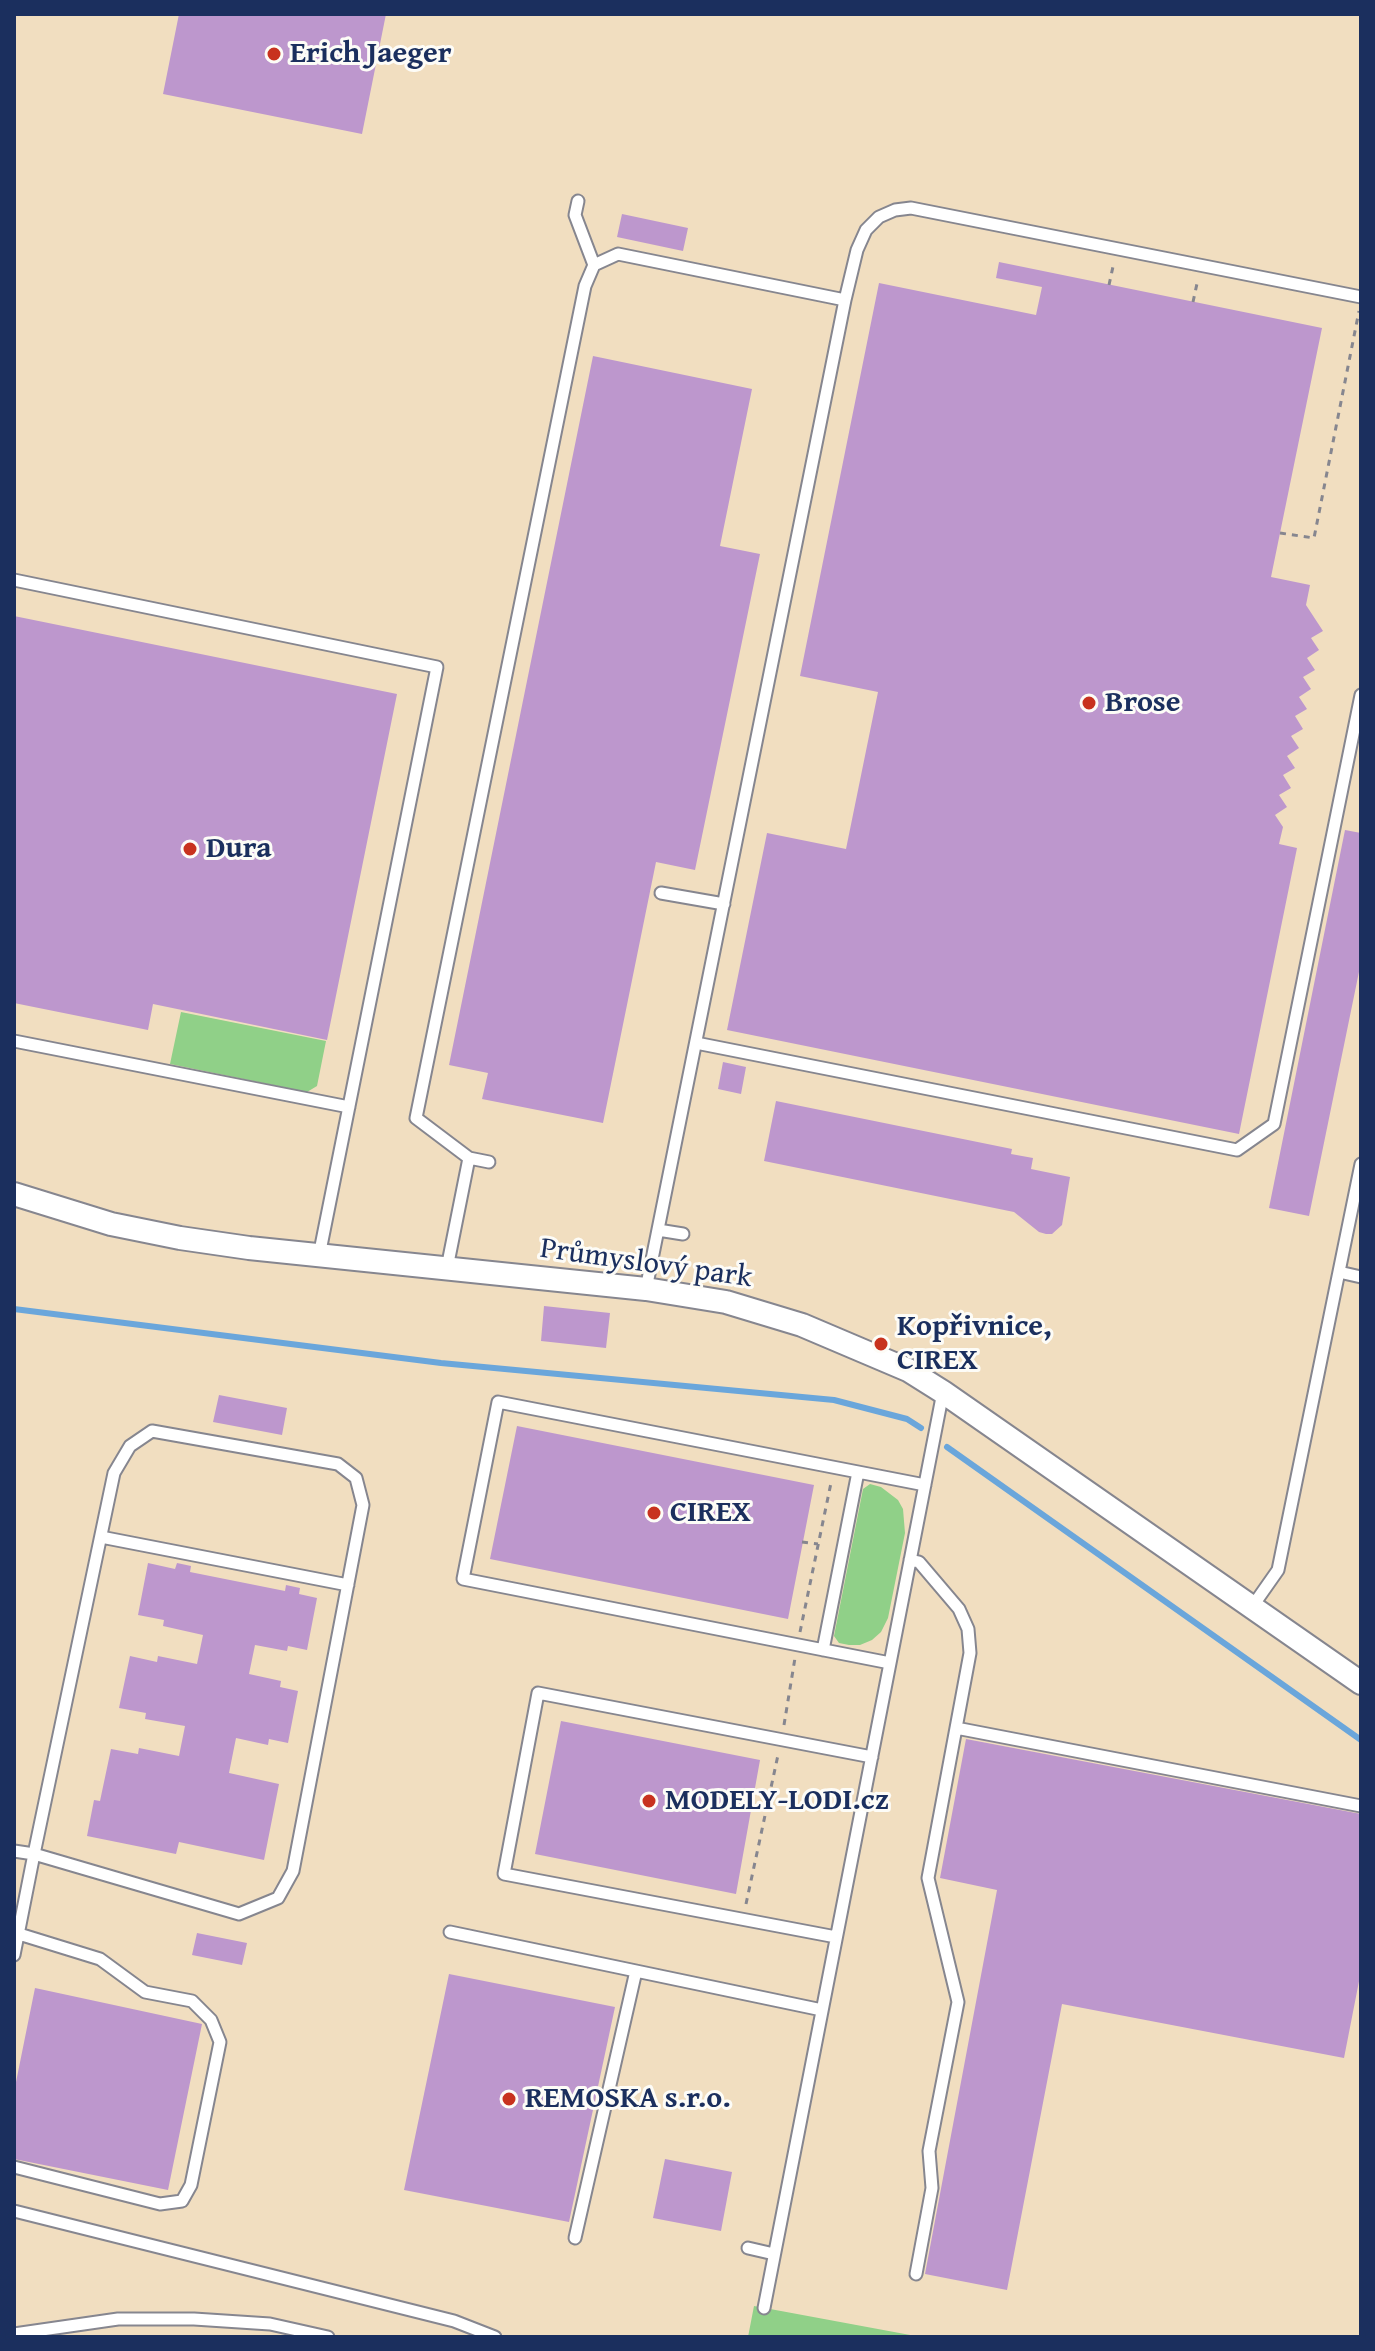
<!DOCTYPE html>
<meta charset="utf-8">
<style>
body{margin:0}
#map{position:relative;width:1375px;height:2351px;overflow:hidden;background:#f1dec0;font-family:"Gentium Book Plus",serif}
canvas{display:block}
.frame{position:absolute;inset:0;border:16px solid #1b2f5e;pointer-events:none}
</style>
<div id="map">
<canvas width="1375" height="2351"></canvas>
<div class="frame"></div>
</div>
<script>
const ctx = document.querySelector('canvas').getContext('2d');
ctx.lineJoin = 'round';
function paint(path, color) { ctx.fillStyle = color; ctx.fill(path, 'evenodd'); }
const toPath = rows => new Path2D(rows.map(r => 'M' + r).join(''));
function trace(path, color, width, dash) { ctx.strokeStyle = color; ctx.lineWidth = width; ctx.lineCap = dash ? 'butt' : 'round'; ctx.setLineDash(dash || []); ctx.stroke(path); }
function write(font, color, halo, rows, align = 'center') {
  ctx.font = font + ' "Gentium Book Plus",serif'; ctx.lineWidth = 6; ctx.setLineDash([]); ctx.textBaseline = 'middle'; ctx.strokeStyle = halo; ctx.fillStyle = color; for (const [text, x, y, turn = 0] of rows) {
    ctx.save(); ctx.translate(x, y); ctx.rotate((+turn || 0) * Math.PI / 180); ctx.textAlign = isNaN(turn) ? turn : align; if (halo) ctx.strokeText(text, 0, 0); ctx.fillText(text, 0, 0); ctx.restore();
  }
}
paint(toPath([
 [181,1012,326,1041,317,1086,307,1092,170,1064],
 [870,1484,881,1487,898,1500,903,1509,905,1533,888,1618,881,1632,872,1640,860,1645,849,1645,839,1643,834,1636,863,1489],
 [754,2306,921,2337,748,2337]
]), '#90d088');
trace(toPath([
 [14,1309,441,1363,834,1400,907,1419,921,1428],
 [947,1447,1361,1740]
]), '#6aa6db', 6);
paint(toPath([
 [179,14,386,14,362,134,163,94],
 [622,214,688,228,683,251,617,237],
 [999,262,1322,328,1271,577,1310,585,1306,605,1323,631,1311,638,1319,650,1307,658,1315,670,1303,677,1311,689,1299,697,1307,709,1295,716,1303,729,1291,736,1299,748,1287,756,1295,768,1283,775,1291,788,1279,795,1287,807,1275,815,1283,827,1279,844,1297,848,1239,1134,727,1030,767,833,846,849,878,692,800,676,879,283,1036,315,1042,287,996,278],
 [593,356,752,389,720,546,760,554,695,870,656,862,603,1123,482,1099,488,1073,449,1065],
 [14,616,397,694,327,1040,153,1004,148,1030,14,1003],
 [1345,830,1361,833,1361,962,1309,1216,1269,1208],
 [723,1062,746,1067,741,1094,718,1089],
 [776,1101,1012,1149,1011,1154,1033,1158,1031,1169,1070,1177,1062,1225,1052,1234,1046,1234,1039,1232,1014,1212,764,1161],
 [544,1306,610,1313,606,1348,541,1341],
 [219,1395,287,1408,282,1435,213,1422],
 [517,1426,814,1485,788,1619,490,1559],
 [148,1563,175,1569,177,1563,191,1566,190,1572,285,1591,286,1585,300,1588,299,1594,317,1598,307,1650,288,1646,287,1651,255,1645,249,1674,281,1681,280,1687,298,1691,288,1743,269,1739,268,1745,236,1738,229,1773,279,1784,264,1860,179,1842,176,1854,87,1836,94,1800,100,1801,111,1749,138,1754,139,1748,179,1756,185,1726,145,1719,146,1713,119,1708,130,1656,157,1662,158,1656,197,1664,203,1635,163,1626,164,1620,138,1615],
 [561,1721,760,1760,736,1894,535,1854],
 [966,1739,1361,1814,1361,1971,1344,2058,1062,2004,1007,2290,925,2274,997,1890,940,1878],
 [197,1933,247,1943,242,1965,192,1955],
 [449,1974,615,2007,569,2222,404,2190],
 [35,1988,202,2024,168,2190,14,2159,14,2092],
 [665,2159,732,2172,721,2231,653,2218]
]), '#bd97cd');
const lane = toPath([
 [594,265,618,254,845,300],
 [14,580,437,667,319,1256],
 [661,893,724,904],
 [14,1041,349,1107],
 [696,1043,1237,1150,1274,1124,1361,695],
 [469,1158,416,1118,585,286,594,265,575,215,578,201],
 [658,1230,683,1234],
 [447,1268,469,1158,489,1162],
 [1339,1272,1361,1277],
 [646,1289,845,300,857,250,866,230,879,217,895,210,911,208,1361,297],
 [101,1537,348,1585],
 [910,1560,919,1562,959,1609,968,1629,970,1653,928,1878,958,2002,929,2151,932,2188,916,2274],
 [1252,1607,1278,1570,1361,1164],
 [823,1650,858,1472],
 [890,1663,463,1579,498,1402,925,1485],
 [956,1728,1361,1806],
 [14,1851,34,1854,239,1914,278,1898,293,1871,363,1505,356,1478,338,1464,152,1431,130,1446,114,1473,34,1854,14,1955],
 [450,1932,822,2010],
 [836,1937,504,1874,538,1693,872,1757],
 [14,2167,160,2204,182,2201,191,2185,220,2042,211,2020,192,2001,145,1992,100,1959,19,1934],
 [14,2211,454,2321,495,2337],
 [575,2238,636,1971],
 [748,2248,774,2254],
 [764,2308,943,1392],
 [14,2334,118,2319,194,2319,270,2324,328,2337]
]);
const street = toPath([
 [14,1194,111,1224,180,1238,249,1248,646,1289,726,1302,802,1325,908,1370,943,1392,1361,1683]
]);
trace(lane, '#86868f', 15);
trace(street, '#86868f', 26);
trace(toPath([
 [1109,285,1114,262],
 [1193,302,1198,279],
 [1280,533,1314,538,1359,311],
 [802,1542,818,1544],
 [800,1632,831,1483],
 [784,1725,795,1658],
 [746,1904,778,1755]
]), '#86868f', 3, [6, 6]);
trace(lane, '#fff', 11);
trace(street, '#fff', 22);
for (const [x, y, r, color] of [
 [274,54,8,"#c8321e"],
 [1089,703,8,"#c8321e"],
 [190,849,8,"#c8321e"],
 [881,1344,8,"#c8321e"],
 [654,1513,8,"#c8321e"],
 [649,1801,8,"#c8321e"],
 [509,2099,8,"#c8321e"]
]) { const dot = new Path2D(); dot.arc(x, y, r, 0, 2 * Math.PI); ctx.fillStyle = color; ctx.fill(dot); trace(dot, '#fdfcf7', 3); }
write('bold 30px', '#1b2f5e', '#fdfcf7', [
 ["Erich Jaeger",290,54],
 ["Brose",1105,703],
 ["Dura",206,849],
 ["Kopřivnice,",897,1327],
 ["CIREX",897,1361],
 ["CIREX",670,1513],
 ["MODELY-LODI.cz",665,1801],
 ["REMOSKA s.r.o.",525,2099]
], 'left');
write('30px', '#1b2f5e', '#fdfcf7', [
 ["Průmyslový park",646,1264,8]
]);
</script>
